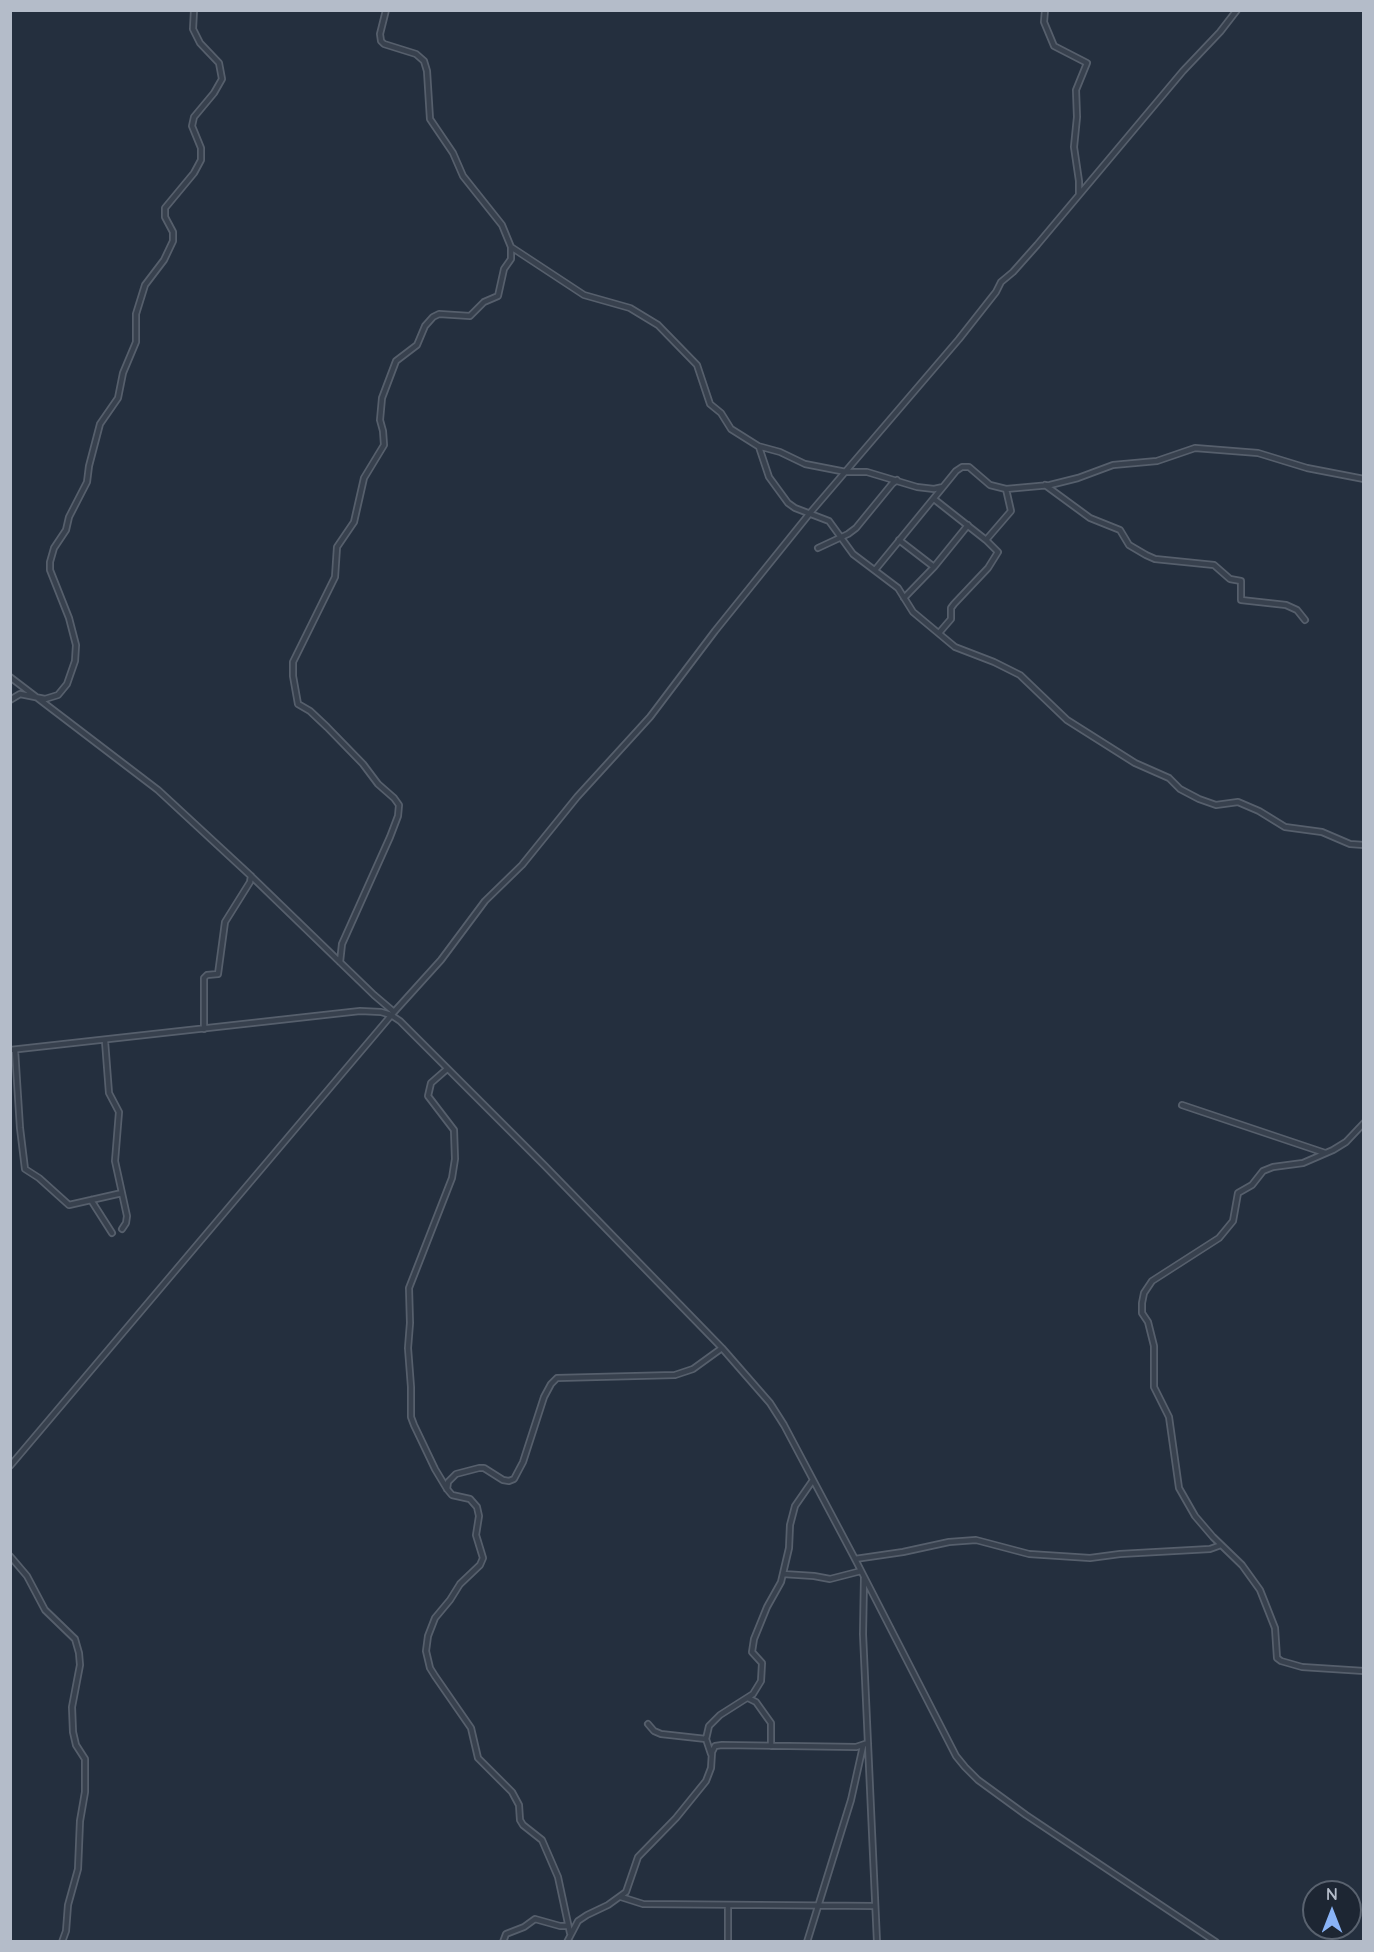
<!DOCTYPE html>
<style>
body{margin:0}
#map{position:relative;width:1374px;height:1952px;overflow:hidden;background:#242f3e;font-family:Quicksand,sans-serif}
canvas{display:block}
.frame{position:absolute;inset:0;border:12px solid #b4bcc9;pointer-events:none}
.north{position:absolute;left:1302px;top:1880px;width:60px;height:60px;box-sizing:border-box;background:#1d2633;border:2px solid #59626f;border-radius:50%;rotate:0deg;font-size:16px;font-weight:700;line-height:24px;text-align:center;color:#b4bcc9}
.north::after{content:'';display:block;margin:auto;width:21px;height:27px;background:#8ab4f8;clip-path:polygon(50% 0,100% 100%,50% 72%,0 100%)}
</style>
<div id="map">
<canvas width="1374" height="1952"></canvas>
<div class="frame"></div>
<div class="north">N</div>
</div>
<script>
const ctx = document.querySelector('canvas').getContext('2d');
ctx.lineJoin = 'round';
const toPath = rows => new Path2D(rows.map(r => 'M' + r).join(''));
function trace(path, color, width, dash) { ctx.strokeStyle = color; ctx.lineWidth = width; ctx.lineCap = dash ? 'butt' : 'round'; ctx.setLineDash(dash || []); ctx.stroke(path); }
const minor = toPath([
 [386,10,380,34,381,41,384,44,416,54,424,61,427,71,430,119,453,153,463,176,502,225,511,247,584,295,630,308,658,325,697,365,710,404,721,413,731,429,758,446,780,452,805,464,846,472,867,472,917,487,934,489,943,487,956,471,962,467,969,467,990,485,1006,489,1050,485,1078,478,1113,465,1157,461,1195,448,1258,453,1307,468,1364,479],
 [1045,10,1044,22,1054,46,1087,63,1076,90,1077,117,1074,147,1079,181,1079,194],
 [759,447,769,477,788,503,795,508,829,521,853,554,898,588,913,612,955,647,994,662,1020,675,1067,720,1135,763,1169,778,1180,789,1199,799,1216,805,1238,802,1259,811,1285,827,1322,832,1350,844,1364,845],
 [1045,485,1090,518,1120,530,1129,545,1146,555,1155,559,1214,565,1230,579,1241,581,1241,600,1286,605,1297,610,1305,620],
 [934,499,986,540,998,552,988,568,954,604,951,608,951,619,939,633],
 [899,540,934,567],
 [986,540,1011,511,1006,489],
 [818,548,848,534,856,528,892,484,897,480],
 [875,570,943,487],
 [904,598,934,567,968,525],
 [10,677,158,790,251,876,374,995,394,1012],
 [10,700,20,694,45,699,58,695,67,684,75,661,76,645,69,618,50,570,50,562,54,548,66,530,69,517,87,482,89,466,100,424,118,398,123,373,136,342,136,314,145,285,164,260,173,241,173,232,165,217,165,208,194,173,201,160,201,148,192,126,194,117,214,93,222,79,219,63,200,43,193,29,194,10],
 [340,962,342,944,390,837,398,816,399,805,394,798,378,784,363,764,327,727,310,711,298,704,293,676,293,662,335,577,337,547,354,522,364,478,384,445,383,431,380,420,382,398,396,361,417,345,425,326,433,317,439,314,470,316,484,302,498,296,504,269,511,259,511,247],
 [204,1029,204,978,207,975,218,974,225,922,250,882,251,876],
 [105,1041,109,1093,119,1112,115,1161,127,1216,126,1223,122,1229],
 [10,1050,360,1011,381,1012,391,1015,400,1021,545,1166,722,1348,770,1403,784,1425,855,1559,956,1756,965,1767,978,1780,1026,1815,1216,1942],
 [15,1050,20,1128,25,1169,39,1178,69,1205,122,1193],
 [447,1069,431,1083,428,1096,454,1130,455,1159,452,1178,409,1288,410,1323,408,1348,411,1387,411,1417,414,1425,435,1469,447,1489,452,1495,470,1499,477,1507,479,1516,476,1535,483,1558,480,1565,460,1584,450,1600,435,1618,428,1636,426,1651,430,1668,435,1676,471,1728,478,1758,512,1792,519,1805,520,1820,523,1825,542,1840,558,1877,570,1933],
 [1182,1105,1325,1153],
 [1364,1123,1346,1142,1333,1150,1303,1163,1273,1167,1263,1171,1252,1185,1238,1193,1233,1221,1219,1238,1152,1281,1144,1293,1142,1303,1142,1313,1148,1322,1154,1346,1154,1387,1169,1417,1179,1488,1195,1516,1213,1537,1242,1565,1260,1590,1275,1628,1277,1658,1281,1661,1302,1667,1364,1671],
 [91,1200,112,1233],
 [10,1466,394,1012,441,960,485,901,522,865,577,797,650,717,715,631,810,513,959,339,996,292,1001,282,1013,272,1037,245,1183,71,1220,32,1237,10],
 [447,1489,448,1482,456,1474,479,1468,484,1468,503,1480,509,1481,514,1479,523,1462,544,1397,551,1384,557,1378,675,1375,693,1369,722,1348],
 [10,1556,27,1576,45,1610,75,1639,79,1653,80,1665,72,1707,73,1732,76,1745,85,1759,85,1792,80,1821,78,1869,68,1905,66,1931,62,1942],
 [855,1559,903,1552,949,1542,976,1540,1029,1554,1090,1558,1120,1554,1210,1549,1221,1545],
 [783,1574,814,1576,830,1579,861,1571],
 [864,1578,863,1634,877,1942],
 [748,1698,756,1702,771,1723,771,1746],
 [648,1724,654,1731,661,1734,706,1739],
 [711,1754,706,1739,709,1726,720,1715,753,1694,761,1681,762,1663,752,1652,754,1639,767,1607,781,1582,789,1548,790,1525,795,1506,813,1480],
 [621,1897,643,1904,875,1906],
 [728,1905,728,1942],
 [503,1942,506,1934,524,1927,535,1919,560,1926,568,1926],
 [567,1942,578,1921,587,1915,608,1905,626,1892,638,1857,676,1818,706,1781,711,1768,712,1752,715,1746,722,1745,856,1747,868,1743],
 [807,1942,851,1800,863,1746]
]);
trace(minor, '#565f6c', 8);
trace(minor, '#38414e', 4.5);
</script>
